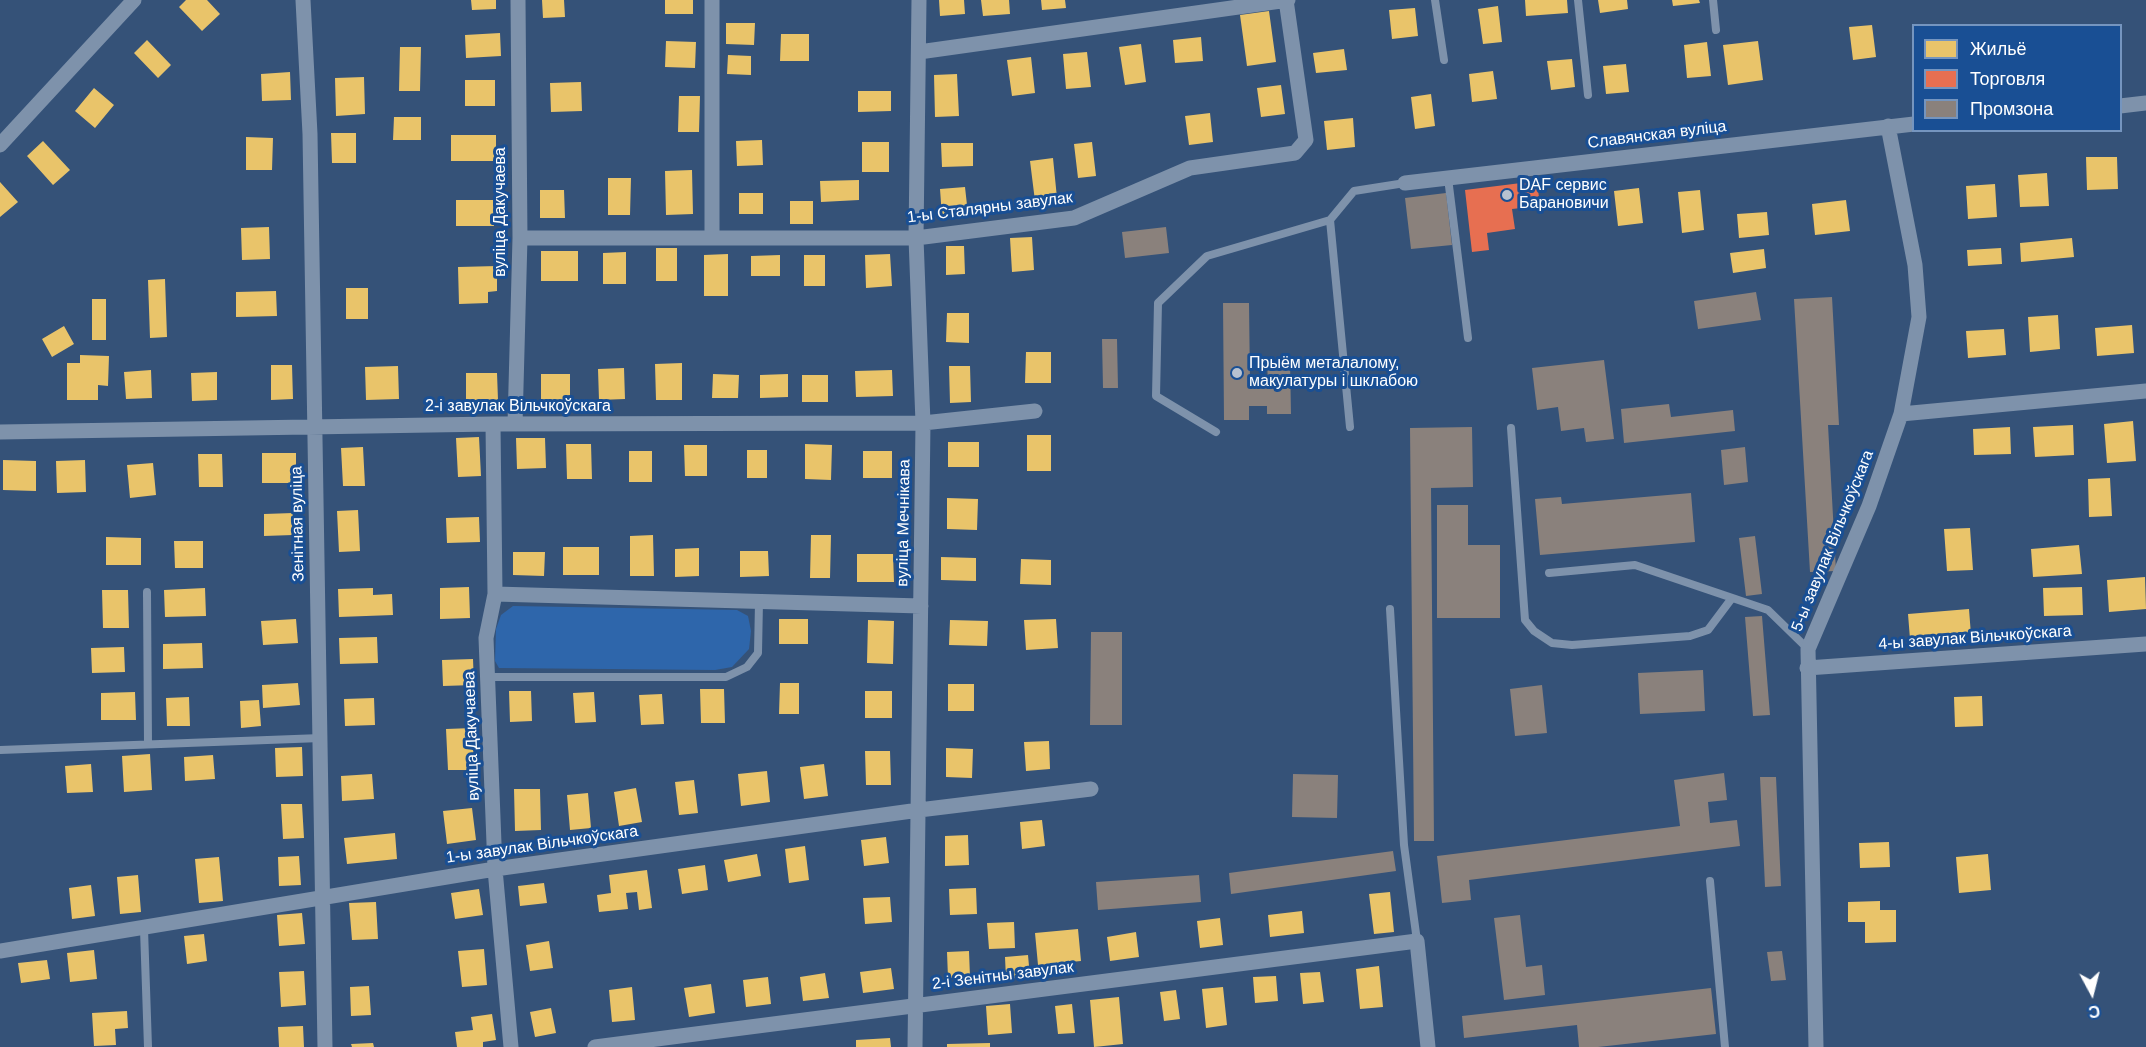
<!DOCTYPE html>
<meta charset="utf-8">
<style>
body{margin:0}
#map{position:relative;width:2146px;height:1047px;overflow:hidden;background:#355278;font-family:Helvetica,sans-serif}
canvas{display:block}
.legend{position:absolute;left:1912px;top:24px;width:210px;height:108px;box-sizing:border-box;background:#194f94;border:2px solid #7595bf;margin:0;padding:8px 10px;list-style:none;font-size:18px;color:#fff}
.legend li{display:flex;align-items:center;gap:12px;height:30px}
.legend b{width:30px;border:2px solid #7595bf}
.north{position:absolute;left:2062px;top:963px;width:60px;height:60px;-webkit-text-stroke:4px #194f94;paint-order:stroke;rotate:173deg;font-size:16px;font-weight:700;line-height:24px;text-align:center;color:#fff}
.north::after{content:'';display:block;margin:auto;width:21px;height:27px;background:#fff;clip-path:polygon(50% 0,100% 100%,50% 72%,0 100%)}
</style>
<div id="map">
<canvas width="2146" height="1047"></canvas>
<ul class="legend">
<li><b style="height:16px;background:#e9c46a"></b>Жильё</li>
<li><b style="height:16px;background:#e76f51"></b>Торговля</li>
<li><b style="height:16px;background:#8a817c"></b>Промзона</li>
</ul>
<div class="north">С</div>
</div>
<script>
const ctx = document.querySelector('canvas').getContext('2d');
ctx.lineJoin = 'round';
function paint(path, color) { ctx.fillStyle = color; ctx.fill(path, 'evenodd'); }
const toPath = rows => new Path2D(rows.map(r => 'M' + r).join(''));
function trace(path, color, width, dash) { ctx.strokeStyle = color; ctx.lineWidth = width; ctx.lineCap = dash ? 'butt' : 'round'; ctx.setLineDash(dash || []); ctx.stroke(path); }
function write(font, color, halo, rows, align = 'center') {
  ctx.font = font + ' Helvetica,sans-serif'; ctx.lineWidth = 6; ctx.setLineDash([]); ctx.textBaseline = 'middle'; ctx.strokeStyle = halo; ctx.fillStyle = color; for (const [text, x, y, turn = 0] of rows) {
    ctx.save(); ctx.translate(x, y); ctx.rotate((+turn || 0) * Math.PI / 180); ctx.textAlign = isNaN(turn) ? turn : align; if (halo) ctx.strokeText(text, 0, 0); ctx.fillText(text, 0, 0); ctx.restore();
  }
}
paint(toPath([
 [513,606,737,610,748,616,751,631,749,649,732,667,715,670,499,668,495,661,496,629,501,615]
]), '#2e66ab');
paint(toPath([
 [186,0,207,0,220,14,202,31,179,7],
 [471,0,496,0,496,9,472,10],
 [542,0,564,0,565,17,543,18],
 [665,0,693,0,693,14,665,14],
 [939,0,964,0,965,14,940,16],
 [981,0,1009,0,1010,14,983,16],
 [1041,0,1065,0,1066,8,1042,10],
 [1525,0,1567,0,1568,13,1526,16],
 [1598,0,1627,0,1628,9,1600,13],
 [1672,0,1699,0,1700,3,1673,6],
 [1498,6,1502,42,1483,44,1478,9],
 [1415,8,1418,36,1392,39,1389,10],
 [1269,11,1276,62,1247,66,1240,15],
 [726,23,755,23,754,45,726,44],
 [1872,25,1876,57,1853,60,1849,27],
 [500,33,501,56,466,58,465,35],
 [781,34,809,34,809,61,780,61],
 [1201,37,1203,61,1175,63,1173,40],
 [147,40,171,65,158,78,134,53],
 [666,41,696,42,695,68,665,67],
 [1758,41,1763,80,1728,85,1723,45],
 [1707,42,1711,76,1687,78,1684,45],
 [1141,44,1146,82,1125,85,1119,47],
 [400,47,421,47,420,91,399,91],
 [1344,49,1347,70,1316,73,1313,53],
 [1087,52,1091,87,1066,89,1063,54],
 [728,55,751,56,751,75,727,74],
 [1031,57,1035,93,1012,96,1007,60],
 [1572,59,1575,87,1551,90,1547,61],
 [1626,64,1629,92,1606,94,1603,66],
 [1493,71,1497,99,1472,102,1469,74],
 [290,72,291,100,262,101,261,74],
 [957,74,959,116,935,117,934,75],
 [364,77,365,114,336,116,335,78],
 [465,80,495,80,495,106,465,106],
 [581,82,582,111,551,112,550,83],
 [1281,85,1285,114,1261,117,1257,88],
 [94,88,114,105,95,128,75,111],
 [858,91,891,91,891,111,858,112],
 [1431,94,1435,126,1415,129,1411,97],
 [679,96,700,96,699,132,678,132],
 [1210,113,1213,142,1189,145,1185,116],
 [394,117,421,117,421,140,393,140],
 [1353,118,1355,147,1327,150,1324,121],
 [331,133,356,133,356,163,332,163],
 [451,135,496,135,496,161,451,161],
 [246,137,273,138,272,170,246,170],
 [762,140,763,165,737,166,736,141],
 [43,141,70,170,53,185,27,156],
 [862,142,889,142,889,172,862,172],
 [1092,142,1096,176,1078,178,1074,144],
 [941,143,973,143,973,166,942,167],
 [2086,157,2117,157,2118,189,2087,190],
 [1053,158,1057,198,1035,201,1030,161],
 [692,170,693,214,666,215,665,171],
 [2047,173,2049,206,2020,207,2018,175],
 [608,178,631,178,630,215,608,215],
 [859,180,859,200,821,202,820,181],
 [0,182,18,202,0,217],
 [1995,184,1997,217,1968,219,1966,186],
 [965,187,968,214,942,217,940,189],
 [1639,188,1643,223,1618,226,1614,191],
 [540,190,564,190,565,218,540,218],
 [1700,190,1704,230,1682,233,1678,192],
 [739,193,763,193,763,214,739,214],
 [456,200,493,200,494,226,456,226],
 [1846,200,1850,231,1815,235,1812,204],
 [790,201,813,201,813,224,790,224],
 [1767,212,1769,235,1739,238,1737,214],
 [269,227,270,259,242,260,241,228],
 [1032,237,1034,270,1012,272,1010,238],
 [2072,238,2074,257,2021,262,2020,243],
 [946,246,964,246,965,274,946,275],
 [656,248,677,248,677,281,656,281],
 [2001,248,2002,264,1968,266,1967,250],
 [1764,249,1766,268,1733,273,1730,253],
 [541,251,578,251,578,281,541,281],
 [626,252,626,284,603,284,603,253],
 [728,254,728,296,704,296,704,255],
 [890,254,892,286,866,288,865,255],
 [780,255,780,276,751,276,751,256],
 [804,255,825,255,825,286,804,286],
 [497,266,497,291,488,292,488,303,459,304,458,267],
 [165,279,167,337,150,338,148,280],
 [346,288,368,288,368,319,346,319],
 [276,291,277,316,236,317,236,292],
 [92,299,106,299,106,340,92,340],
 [947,313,969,313,969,343,946,342],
 [2058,315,2060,349,2030,352,2028,317],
 [2132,325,2134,353,2097,356,2095,328],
 [64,326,74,344,52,357,42,339],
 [2004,329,2006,355,1968,358,1966,331],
 [1026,352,1051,352,1051,383,1025,383],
 [80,355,109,356,108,386,98,385,98,400,67,400,67,363,80,363],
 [682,363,682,400,656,400,655,364],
 [271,365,292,365,293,399,271,400],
 [398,366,399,399,366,400,365,367],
 [949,366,970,366,971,402,950,403],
 [624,368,625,399,599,400,598,369],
 [151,370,152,398,126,399,124,372],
 [892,370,893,396,856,397,855,371],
 [217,372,217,400,192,401,191,373],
 [466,373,497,373,498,400,466,400],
 [541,374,570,374,570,400,541,400],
 [713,374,739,375,738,398,712,398],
 [788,374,788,397,760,398,760,375],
 [802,375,828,375,828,402,802,402],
 [2133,421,2136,461,2107,463,2104,424],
 [2073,425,2074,455,2035,457,2033,427],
 [2010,427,2011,454,1974,455,1973,429],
 [1027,435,1051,435,1051,471,1027,471],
 [479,437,481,476,458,477,456,438],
 [516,438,545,438,546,468,517,469],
 [948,442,979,442,979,467,948,467],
 [566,444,591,444,592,479,567,479],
 [805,444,832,445,831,480,805,479],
 [684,445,707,445,707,476,685,476],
 [363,447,365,486,343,486,341,448],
 [747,450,767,450,767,478,747,478],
 [629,451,652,451,652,482,629,482],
 [863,451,892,451,892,478,863,478],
 [262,453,296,453,296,483,262,483],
 [198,454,222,454,223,487,199,487],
 [3,460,36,461,36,491,3,490],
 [85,460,86,492,57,493,56,461],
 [153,463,156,495,130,498,127,465],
 [2110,478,2112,516,2089,517,2088,479],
 [947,498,978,499,977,530,947,529],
 [358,510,360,551,339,552,337,511],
 [293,513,293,535,264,536,264,514],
 [479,517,480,542,447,543,446,518],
 [1970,528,1973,570,1947,571,1944,529],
 [653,535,654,576,630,576,630,536],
 [811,535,831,535,830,578,810,578],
 [106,537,141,538,141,565,106,565],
 [174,541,203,541,203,568,175,568],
 [2079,545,2082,574,2033,577,2031,549],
 [563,547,599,547,599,575,563,575],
 [699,548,699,576,675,577,675,549],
 [740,551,768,551,769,576,740,577],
 [513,552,545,552,544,576,513,575],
 [857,554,893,554,894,582,857,582],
 [941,557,976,558,976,581,941,580],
 [1021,559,1051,560,1051,585,1020,584],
 [2145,577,2146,609,2109,612,2107,580],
 [469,587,470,618,440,619,440,588],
 [2082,587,2083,615,2044,616,2043,588],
 [205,588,206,616,165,617,164,590],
 [373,588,373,595,392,594,393,615,339,617,338,589],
 [102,590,128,590,129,628,103,628],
 [1969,609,1971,635,1910,639,1908,614],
 [296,619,298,643,263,645,261,621],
 [779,619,808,619,808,644,779,644],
 [1056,619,1058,648,1026,650,1024,620],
 [868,620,894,621,893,664,867,663],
 [950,620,988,621,987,646,949,645],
 [377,637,378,663,340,664,339,638],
 [202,643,203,668,163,669,163,644],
 [124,647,125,672,92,673,91,648],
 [473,659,474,685,443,686,442,660],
 [298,683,300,705,263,708,262,685],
 [780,683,799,683,799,714,779,714],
 [948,684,974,684,974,711,948,711],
 [700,689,724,689,725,723,701,723],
 [509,691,531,691,532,721,510,722],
 [865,691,892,691,892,718,865,718],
 [135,692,136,720,101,720,101,693],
 [594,692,596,722,575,723,573,693],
 [662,694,664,724,641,725,639,695],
 [1982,696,1983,726,1955,727,1954,697],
 [189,697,190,726,167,726,166,698],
 [374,698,375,725,345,726,344,699],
 [259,700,261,726,241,728,240,701],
 [473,728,474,770,448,770,446,729],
 [1049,741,1050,769,1026,771,1024,742],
 [302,747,303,776,276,777,275,748],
 [946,748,973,749,972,778,946,777],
 [865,751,890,751,891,785,866,785],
 [150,754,152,790,124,792,122,756],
 [213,755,215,779,185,781,184,757],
 [91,764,93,792,67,793,65,766],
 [824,764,828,796,804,799,800,767],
 [767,771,770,802,741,806,738,774],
 [372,774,374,799,342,801,341,776],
 [694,780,698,813,679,815,675,782],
 [636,788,642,822,619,826,614,792],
 [514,789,540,789,541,830,515,831],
 [588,793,591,828,570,830,567,795],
 [281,804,302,804,304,838,283,839],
 [472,808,476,840,447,844,443,811],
 [1042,820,1045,846,1022,849,1020,822],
 [395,833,397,859,347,864,344,838],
 [968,835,969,865,945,866,945,836],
 [886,837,889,863,864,866,861,840],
 [1889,842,1890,867,1860,868,1859,843],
 [805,846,809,880,789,883,785,849],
 [757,854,761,876,728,882,724,860],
 [1988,854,1991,890,1959,893,1956,857],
 [299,856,301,885,279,886,278,857],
 [219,857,223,901,199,903,195,859],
 [705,865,708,890,682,894,678,869],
 [647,870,652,908,639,910,637,892,626,893,628,909,599,912,597,895,611,893,609,875],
 [138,875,141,912,120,914,117,877],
 [544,883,547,903,520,906,518,886],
 [91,885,95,916,72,919,69,888],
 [976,888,977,914,950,915,949,889],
 [479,889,483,915,455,919,451,893],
 [1390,892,1394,932,1374,934,1369,894],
 [890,897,892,922,865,924,863,898],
 [1880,901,1880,910,1896,910,1896,942,1865,943,1865,922,1848,922,1848,902],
 [376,902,378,939,352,940,349,903],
 [1302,911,1304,933,1270,937,1268,915],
 [302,913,305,944,279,946,277,915],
 [1220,918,1223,945,1200,948,1197,921],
 [1014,922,1015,948,989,949,987,923],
 [1078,929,1081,961,1038,965,1035,933],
 [1136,932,1139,957,1110,961,1107,937],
 [204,934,207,961,187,964,184,936],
 [549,941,553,968,530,971,526,945],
 [484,949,487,985,462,987,458,951],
 [94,950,97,979,70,982,67,953],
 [969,951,970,977,948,978,947,952],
 [1028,955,1030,977,1006,979,1005,957],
 [47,960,50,979,21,983,18,963],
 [1379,966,1383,1007,1360,1009,1356,969],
 [891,968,894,989,863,993,860,972],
 [304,971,306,1005,281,1007,279,972],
 [1320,972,1324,1002,1303,1004,1300,973],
 [825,973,829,998,803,1001,800,977],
 [1276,976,1278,1001,1255,1003,1253,977],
 [768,977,771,1004,746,1007,743,980],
 [711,984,715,1013,689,1017,684,988],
 [369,986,371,1015,351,1016,350,987],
 [632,987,635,1020,612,1022,609,990],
 [1223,987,1227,1025,1206,1028,1202,989],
 [1176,990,1180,1019,1164,1021,1160,992],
 [1119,997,1123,1044,1094,1047,1090,1000],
 [1010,1004,1012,1033,988,1035,986,1006],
 [1072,1004,1075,1033,1058,1034,1055,1006],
 [551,1008,556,1033,535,1037,530,1012],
 [127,1011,128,1028,115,1029,116,1045,94,1046,92,1013],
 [492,1014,496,1040,483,1042,483,1047,457,1047,455,1032,473,1030,471,1017],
 [303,1026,304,1047,279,1047,278,1027],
 [890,1038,891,1047,856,1047,856,1040],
 [373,1043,374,1047,352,1047,351,1044],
 [990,1043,990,1047,947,1047,947,1044]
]), '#e9c46a');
paint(toPath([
 [1537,181,1540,206,1512,209,1515,229,1487,233,1489,250,1472,252,1465,190]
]), '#e76f51');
paint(toPath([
 [1446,193,1452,245,1411,249,1405,198],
 [1166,227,1169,253,1125,258,1122,232],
 [1756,292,1761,320,1698,329,1694,301],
 [1832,297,1839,425,1828,425,1836,571,1810,572,1794,299],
 [1223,303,1249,303,1250,384,1268,384,1267,361,1290,361,1291,414,1267,414,1267,406,1249,406,1249,420,1224,420],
 [1102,339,1117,339,1118,388,1103,388],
 [1604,360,1614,439,1586,442,1584,428,1561,431,1558,407,1537,410,1532,368],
 [1669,404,1671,417,1733,410,1735,431,1624,443,1621,409],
 [1472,427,1473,487,1431,488,1434,841,1414,841,1410,428],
 [1745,447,1748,482,1724,485,1721,450],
 [1691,493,1695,542,1540,555,1535,499,1561,497,1562,504],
 [1437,505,1468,505,1468,545,1500,545,1500,618,1437,618],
 [1755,536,1762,594,1746,596,1739,538],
 [1762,616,1770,715,1753,716,1745,617],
 [1091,632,1122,632,1122,725,1090,725],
 [1703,670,1705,711,1640,714,1638,673],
 [1542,685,1547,733,1515,736,1510,689],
 [1724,773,1727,800,1708,802,1710,823,1737,820,1740,846,1469,880,1471,900,1442,903,1437,856,1680,826,1674,780],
 [1293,774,1338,775,1337,818,1292,817],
 [1760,777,1776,777,1781,886,1765,887],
 [1393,851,1396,871,1231,894,1229,873],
 [1199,875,1201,902,1098,910,1096,882],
 [1520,915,1526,967,1542,965,1545,995,1504,1000,1494,918],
 [1782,951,1786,980,1771,981,1767,952],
 [1711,988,1716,1034,1598,1047,1579,1047,1577,1025,1464,1038,1462,1016]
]), '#8a817c');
trace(toPath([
 [1435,0,1444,60],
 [1578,0,1588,95],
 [1713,0,1716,30],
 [1448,178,1468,338],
 [1350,427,1330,220,1354,191,1405,183],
 [1511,428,1525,620,1534,631,1552,643,1572,645,1690,636,1708,630,1732,598],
 [1216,432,1156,396,1158,303,1207,256,1330,220],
 [1549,573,1635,565,1768,610,1808,649],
 [147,592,148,744],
 [1390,609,1404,845,1417,941],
 [488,677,726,677,747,667,758,653,759,602],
 [0,750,321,738],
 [1710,881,1725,1047],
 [144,929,148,1047]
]), '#7e92ab', 8);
trace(toPath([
 [303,0,310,134,325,1047],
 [919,52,1288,0],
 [2120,106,2146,103],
 [0,145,134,0],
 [1405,183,1914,124],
 [520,238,916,238,1074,218,1190,168,1295,153,1306,140,1286,0],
 [712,238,712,0],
 [1901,414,2146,391],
 [493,424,495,594,486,638,495,869,511,1047],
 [515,424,520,238,518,0],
 [0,432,493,424,923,423,1035,411],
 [495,594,921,606],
 [1807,668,2146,644],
 [0,951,495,869,919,810,1091,789],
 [595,1047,1417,941,1428,1047],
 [915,1047,923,423,916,238,919,0],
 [1816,1047,1808,649,1869,506,1901,414,1919,317,1915,265,1888,126]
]), '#7e92ab', 15);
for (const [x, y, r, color] of [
 [1507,195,6,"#b8c2d0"],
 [1237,373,6,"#b8c2d0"]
]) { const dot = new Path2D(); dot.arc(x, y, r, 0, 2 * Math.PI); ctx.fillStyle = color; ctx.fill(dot); trace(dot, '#194f94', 2); }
write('16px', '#fff', '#194f94', [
 ["Славянская вуліца",1657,135,-7],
 ["1-ы Сталярны завулак",990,208,-7],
 ["вуліца Дакучаева",501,212,-90],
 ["2-і завулак Вільчкоўскага",518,407],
 ["вуліца Мечнікава",904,523,-89],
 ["Зенітная вуліца",298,524,-91],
 ["5-ы завулак Вільчкоўскага",1833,541,-68],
 ["4-ы завулак Вільчкоўскага",1975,638,-4],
 ["вуліца Дакучаева",472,736,-92],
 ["1-ы завулак Вільчкоўскага",542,845,-8],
 ["2-і Зенітны завулак",1003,976,-7]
]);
write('16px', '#fff', '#194f94', [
 ["DAF сервис",1519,186],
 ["Барановичи",1519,204],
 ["Прыём металалому,",1249,364],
 ["макулатуры і шклабою",1249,382]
], 'left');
</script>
